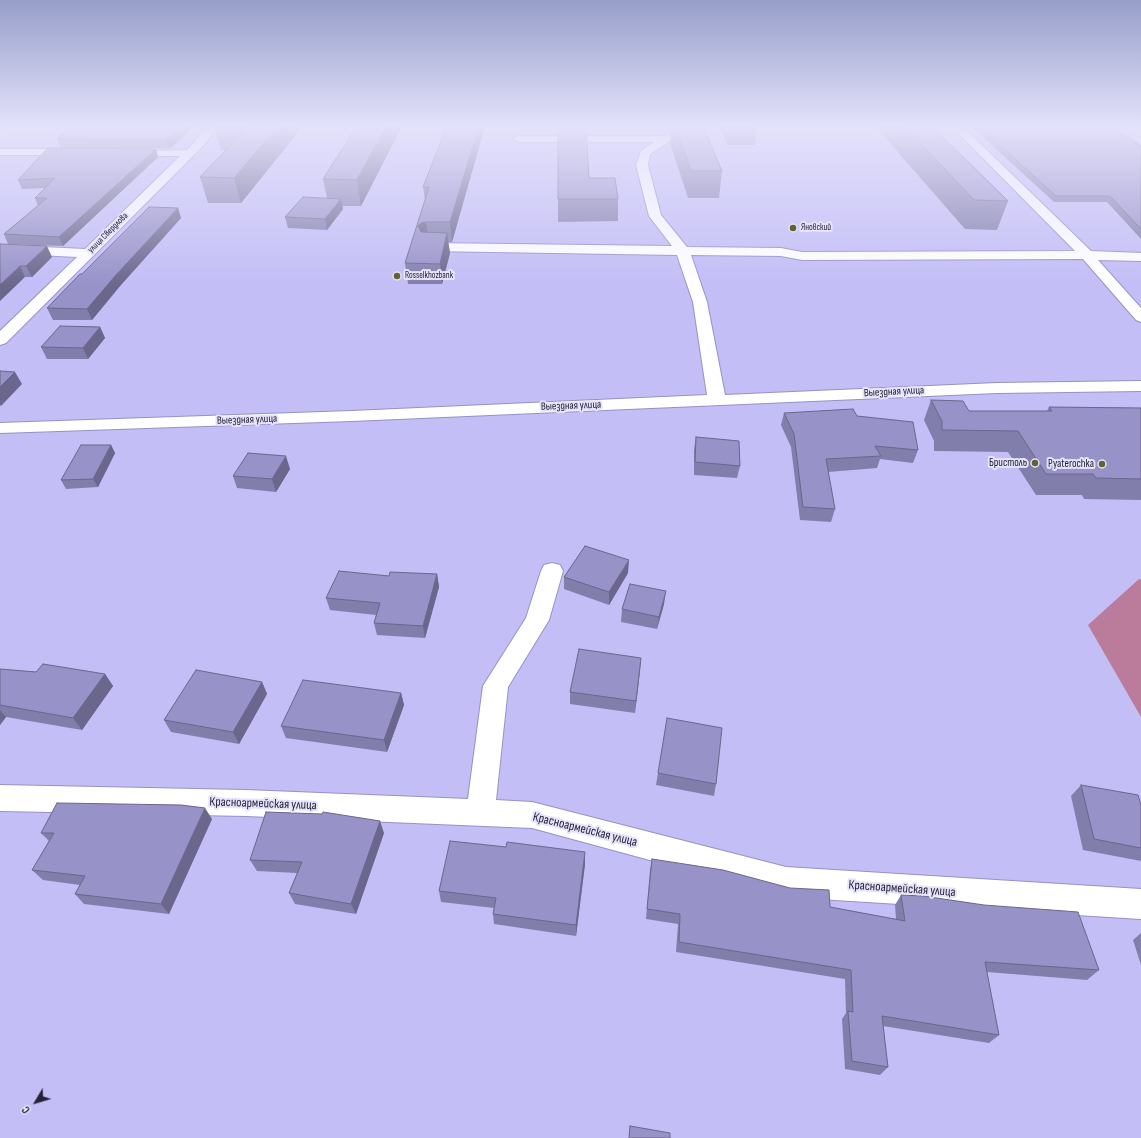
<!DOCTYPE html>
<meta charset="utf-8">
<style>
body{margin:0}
#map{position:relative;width:1141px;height:1138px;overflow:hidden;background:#c3bef6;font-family:"Sofia Sans Condensed",sans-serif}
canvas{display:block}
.north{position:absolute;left:16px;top:1082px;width:40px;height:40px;-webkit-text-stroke:3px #e5e3fa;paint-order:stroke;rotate:232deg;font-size:11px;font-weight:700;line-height:16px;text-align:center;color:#262338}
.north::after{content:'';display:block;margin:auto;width:14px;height:18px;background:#262338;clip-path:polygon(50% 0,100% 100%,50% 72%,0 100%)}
</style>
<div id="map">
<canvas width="1141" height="1138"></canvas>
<div class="north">С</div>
</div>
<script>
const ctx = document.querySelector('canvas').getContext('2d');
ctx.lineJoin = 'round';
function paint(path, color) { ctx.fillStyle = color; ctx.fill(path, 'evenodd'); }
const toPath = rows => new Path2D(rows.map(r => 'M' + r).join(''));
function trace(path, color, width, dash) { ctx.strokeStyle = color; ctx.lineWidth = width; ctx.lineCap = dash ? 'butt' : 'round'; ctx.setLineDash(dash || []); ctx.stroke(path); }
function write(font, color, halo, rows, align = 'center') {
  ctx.font = font + ' "Sofia Sans Condensed",sans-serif'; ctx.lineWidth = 4; ctx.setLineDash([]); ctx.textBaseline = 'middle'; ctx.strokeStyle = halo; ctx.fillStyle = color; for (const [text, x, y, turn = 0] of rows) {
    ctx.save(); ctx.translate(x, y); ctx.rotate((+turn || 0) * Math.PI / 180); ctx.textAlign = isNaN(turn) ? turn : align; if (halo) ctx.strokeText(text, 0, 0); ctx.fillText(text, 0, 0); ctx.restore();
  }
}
paint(toPath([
 [1139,579,1141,580,1141,717,1088,625]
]), '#bb7c9b');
const minor = toPath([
 [208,126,219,126,202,147,6,343,0,345,0,331,77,257,0,253,0,245,85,249,180,156,127,156,121,153,123,151,187,150,208,126],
 [678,126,688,126,689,133,688,135,670,141,650,154,648,165,661,215,687,247,781,248,802,252,1075,251,951,126,962,126,1091,251,1141,253,1141,261,1098,260,1141,308,1141,322,1136,320,1083,259,802,260,781,256,691,255,707,302,725,395,997,383,1141,381,1141,391,997,393,352,421,0,433,0,423,352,411,707,395,693,302,677,255,429,251,424,250,422,247,424,244,429,243,672,246,649,216,636,165,641,151,654,142,518,142,513,139,518,136,665,136,679,131,678,126],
 [0,149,75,149,81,152,75,155,0,155,0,149],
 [552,563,560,565,563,571,549,620,508,687,496,800,532,802,786,867,1141,889,1141,919,786,897,532,828,246,816,0,811,0,785,246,790,468,799,483,686,526,618,541,571,544,565,552,563]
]);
trace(minor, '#9691c6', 2);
paint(minor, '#fff');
paint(toPath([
 [135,126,194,126,172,147,168,148,61,148,57,139,133,127],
 [214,126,303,126,241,203,208,203,200,177,226,150,221,150],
 [357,126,402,126,361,206,342,206,343,209,327,230,288,228,285,217,327,198,323,179],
 [447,126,485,126,452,242,448,242,450,253,442,284,408,284,405,263,425,200,423,187],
 [558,126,589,178,618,199,618,221,558,222],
 [671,126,703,126,722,171,719,198,688,198,670,143],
 [719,126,757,126,755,145,728,145],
 [875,126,932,126,1008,201,997,230,965,229],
 [971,126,1111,126,1141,146,1141,239,1107,202,1054,202],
 [156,149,158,157,63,246,8,244,4,234,38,206,35,198,45,188,22,189,18,180],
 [178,208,181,218,120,286,92,320,53,320,47,308,82,274],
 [0,244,52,257,32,277,25,277],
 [100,327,105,338,88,359,47,359,41,347],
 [931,400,969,411,1047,411,1049,407,1141,408,1141,500,1084,499,1082,495,1036,495,1008,452,934,451,934,441,924,420],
 [784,413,857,416,918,450,913,463,880,459,877,468,828,472,835,509,831,522,800,520,791,447,781,425],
 [696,437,740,466,737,478,694,475,694,450],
 [111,445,115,453,98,487,66,489,61,480],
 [290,469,276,492,237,488,233,476],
 [628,573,609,605,564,589,564,577],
 [437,574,439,587,425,638,377,635,374,623,376,615,330,610,326,598,389,576],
 [664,604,657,629,621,622,622,609],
 [0,669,36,672,105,674,113,686,82,730,6,717,0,725],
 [640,670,635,713,570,704,570,692],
 [262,682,267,694,239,744,171,732,164,720],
 [401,693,404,705,387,752,286,738,281,726],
 [658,773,716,784,714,796,656,785],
 [1081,785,1141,805,1141,861,1083,850,1071,796],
 [212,819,169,914,84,904,75,894,80,885,43,880,32,870,49,841,41,833],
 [384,833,356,914,295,904,289,893,297,873,257,871,250,860],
 [652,859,830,907,896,919,895,905,901,895,1099,970,1087,980,987,972,999,1035,989,1043,883,1026,888,1067,880,1075,845,1069,842,1019,846,1013,845,979,676,952,678,924,646,919,650,870],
 [585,864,576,936,494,924,493,914,494,908,441,902,439,891],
 [1141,933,1141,965,1133,940]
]), '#827eac');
paint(toPath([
 [0,126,5,126,0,130],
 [182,126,194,126,172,147,168,148,165,140],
 [278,126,303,126,241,203,234,178],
 [386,126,402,126,361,206,357,180],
 [479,126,485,126,452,242,450,222],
 [156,149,158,157,63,246,59,237],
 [341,199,343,209,327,230,325,219],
 [178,208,181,218,120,286,92,320,87,309,116,275],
 [426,222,429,242,424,243,418,226,421,223],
 [447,233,450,253,442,284,440,264],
 [47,246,52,257,32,277,26,266],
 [20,266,25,277,0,301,0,285],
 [100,327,105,338,88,359,83,348],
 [15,372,22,384,1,406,0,405,0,387],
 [111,445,115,453,98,487,93,479],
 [286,456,290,469,276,492,272,479],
 [629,560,628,573,609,605,609,592],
 [437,574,439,587,425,638,423,626],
 [666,591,664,604,657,629,659,617],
 [641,658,640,670,635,713,636,701],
 [105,674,113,686,82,730,73,718],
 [262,682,267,694,239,744,233,732],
 [401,693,404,705,387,752,384,740],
 [0,710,6,717,0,725],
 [205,808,212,819,169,914,161,904],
 [380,821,384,833,356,914,351,904],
 [585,852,585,864,576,936,576,925]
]), '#6a668c');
const building = toPath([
 [135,126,182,126,169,138,165,140,57,139,69,127,133,127,135,126],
 [249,126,278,126,234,178,200,177,249,126],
 [357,126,386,126,357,180,323,179,357,126],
 [447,126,479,126,450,222,426,222,421,223,418,226,421,232,447,233,440,264,405,263,429,187,423,187,447,126],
 [558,126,586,126,589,178,615,178,618,199,558,199,558,126],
 [675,126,703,126,722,171,691,171,675,126],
 [904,126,932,126,1008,201,974,200,904,126],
 [979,126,1111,126,1141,146,1141,229,1110,196,1056,196,979,126],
 [48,148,156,149,59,237,4,234,47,198,35,198,55,178,18,180,48,148],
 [303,197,341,199,325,219,285,217,303,197],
 [149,207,178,208,116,275,87,309,47,308,80,274,82,274,149,207],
 [0,244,47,246,26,266,20,266,0,285,0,244],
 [60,326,100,327,83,348,41,347,60,326],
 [0,371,15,372,0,387,0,371],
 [931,400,963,401,969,411,1052,411,1049,407,1141,408,1141,479,1096,478,1093,474,1046,474,1018,431,942,430,942,421,931,400],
 [853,409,857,416,913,422,918,450,875,446,881,456,826,459,835,509,803,507,794,434,784,413,853,409],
 [696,437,739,441,740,466,695,462,696,437],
 [81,445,111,445,93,479,61,480,81,445],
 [248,453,286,456,272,479,233,476,248,453],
 [585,546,629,560,609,592,564,577,585,546],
 [339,571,389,576,390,572,437,574,423,626,374,623,380,603,326,598,339,571],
 [630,584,666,591,659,617,622,609,630,584],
 [579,649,641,658,636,701,570,692,579,649],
 [43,664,105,674,73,718,0,705,0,669,36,672,43,664],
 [196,670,262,682,233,732,164,720,196,670],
 [303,680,401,693,384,740,281,726,303,680],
 [667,718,722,728,716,784,658,773,667,718],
 [1081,785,1138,795,1141,805,1141,848,1094,839,1081,785],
 [57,803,181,805,205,808,161,904,75,894,85,876,32,870,54,833,41,833,57,803],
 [266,812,322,814,323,812,380,821,351,904,289,893,302,862,250,860,266,812],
 [450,841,506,847,507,842,585,852,576,925,493,914,496,898,439,891,450,841],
 [652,859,723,870,790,888,829,890,830,907,905,921,901,895,923,896,984,905,1078,912,1099,970,985,962,999,1035,882,1016,888,1067,852,1061,848,1011,853,1012,851,970,679,942,680,914,647,909,652,859],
 [630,1126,670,1133,670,1138,629,1138,630,1126]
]);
paint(building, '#9792c8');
trace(building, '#6a668c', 1);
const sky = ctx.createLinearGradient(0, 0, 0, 286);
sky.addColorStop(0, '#969ec9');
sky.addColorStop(0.44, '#e4e2fb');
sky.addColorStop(1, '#e4e2fb00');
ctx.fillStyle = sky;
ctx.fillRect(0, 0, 1141, 286);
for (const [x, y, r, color] of [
 [793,228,4,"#62622f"],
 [397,276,4,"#62622f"],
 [1035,463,4,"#62622f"],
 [1102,464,4,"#62622f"]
]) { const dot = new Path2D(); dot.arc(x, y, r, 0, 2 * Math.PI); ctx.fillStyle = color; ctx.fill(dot); trace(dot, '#e5e3fa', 1.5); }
write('9px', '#262338', '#e5e3fa', [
 ["Яновский",801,228],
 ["Rosselkhozbank",405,276]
], 'left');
write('9px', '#262338', '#e5e3fa', [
 ["улица Свердлова",108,233,-45]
]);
write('11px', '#262338', '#e5e3fa', [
 ["Выездная улица",894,392,-3],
 ["Выездная улица",571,406,-2],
 ["Выездная улица",247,420,-2]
]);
write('11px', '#262338', '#e5e3fa', [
 ["Бристоль",1027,463],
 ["Pyaterochka",1094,464]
], 'right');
write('13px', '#262338', '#e5e3fa', [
 ["Красноармейская улица",263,804,2],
 ["Красноармейская улица",585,830,14],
 ["Красноармейская улица",902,889,4]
]);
</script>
